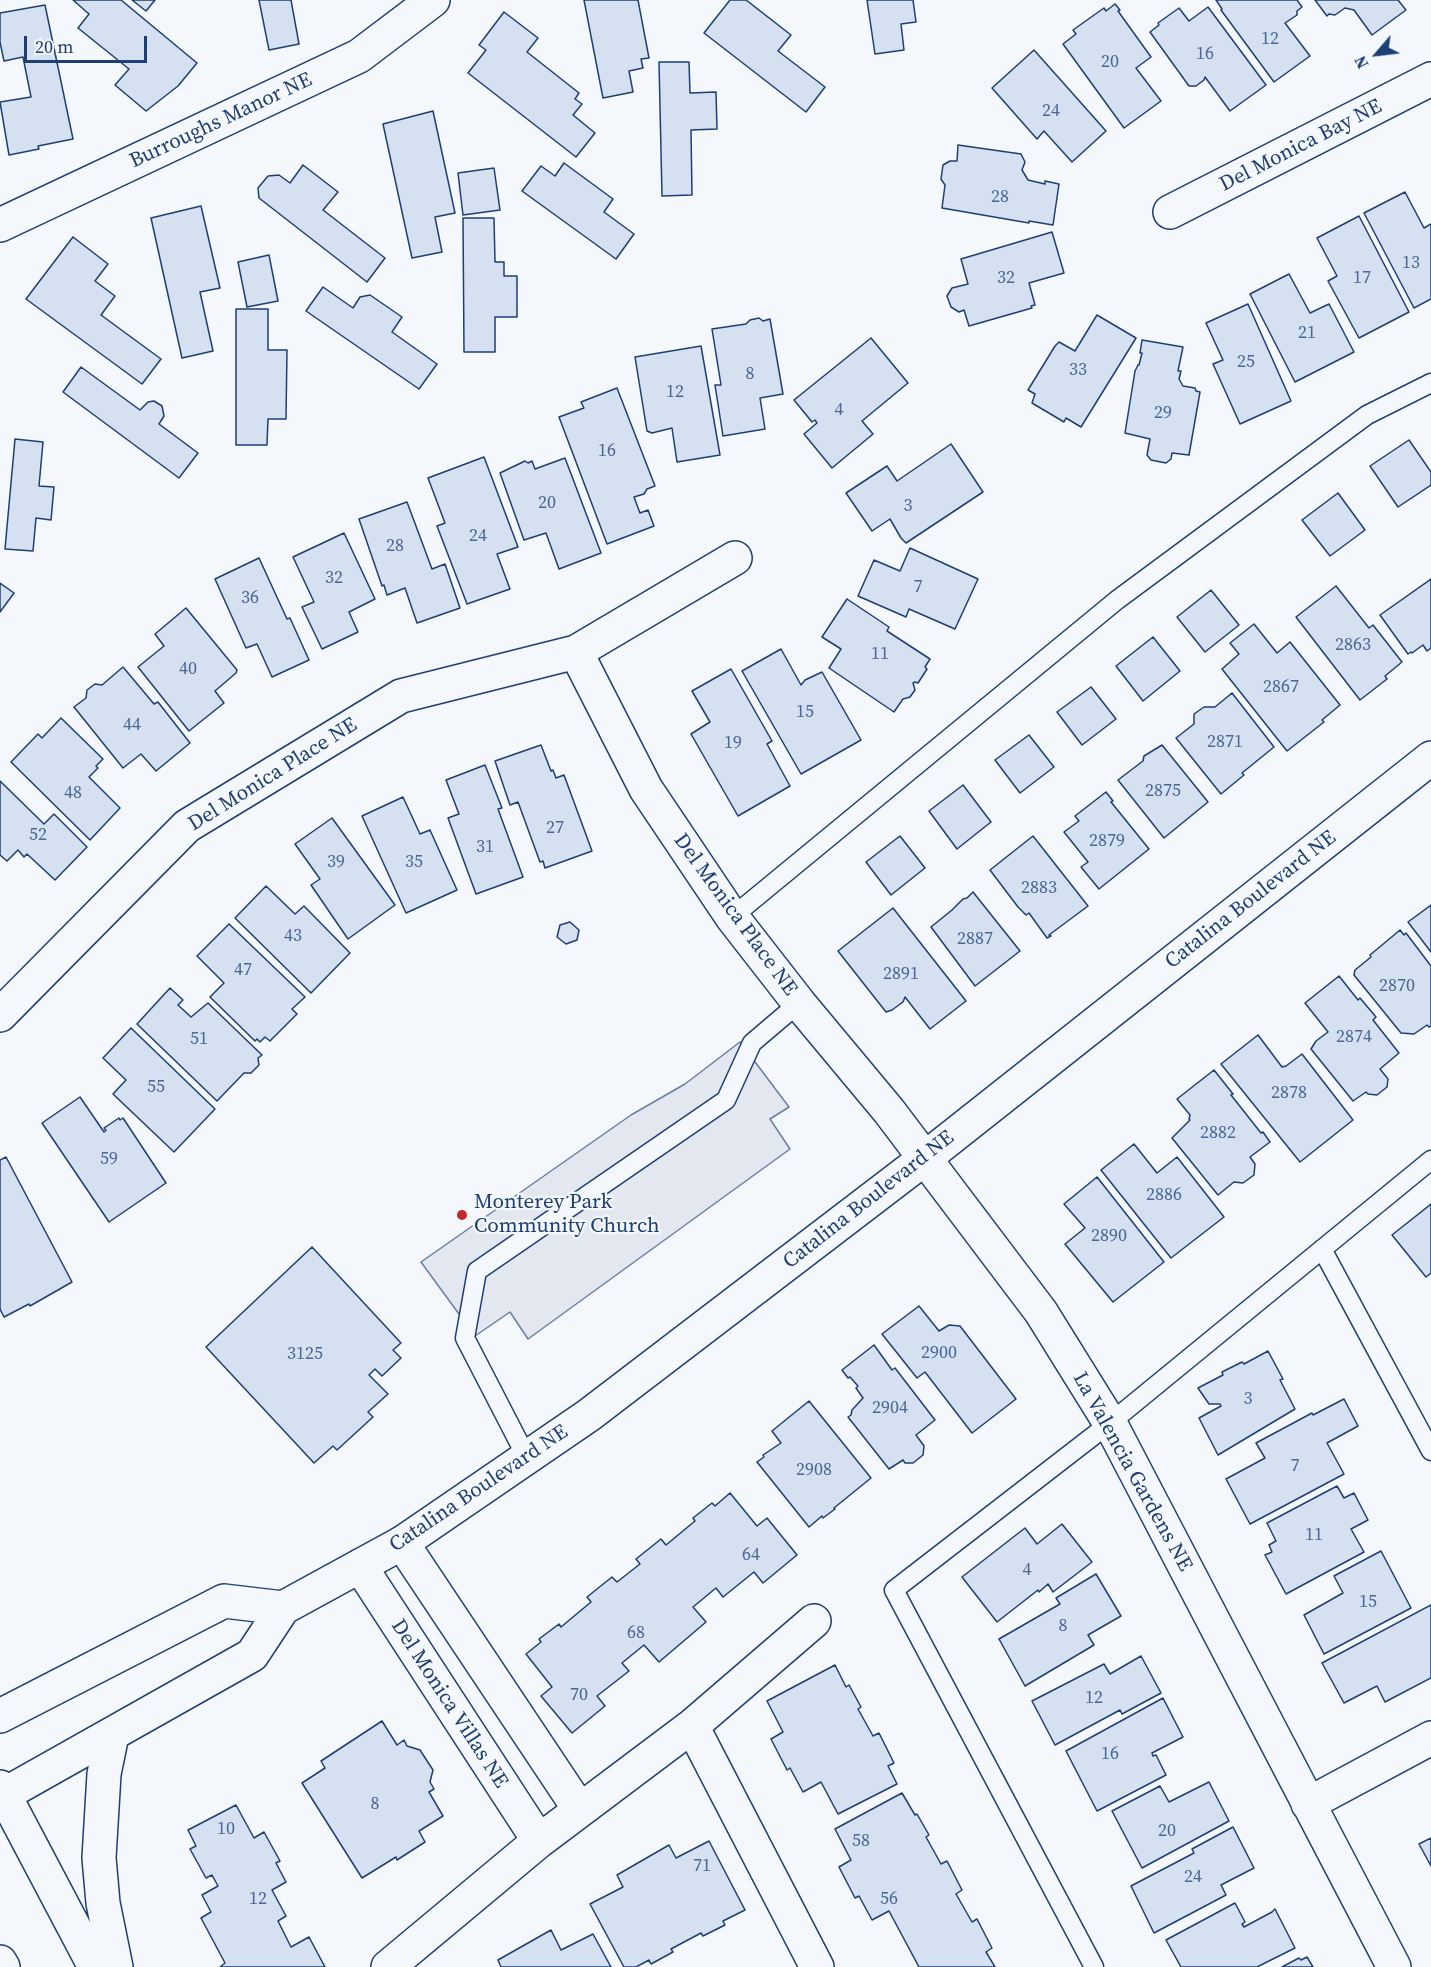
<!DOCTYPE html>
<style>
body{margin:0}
#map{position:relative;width:1431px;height:1967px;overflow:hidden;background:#f4f7fb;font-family:"Source Serif 4",serif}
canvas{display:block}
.north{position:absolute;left:1347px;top:24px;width:60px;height:60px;-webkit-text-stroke:4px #f4f7fb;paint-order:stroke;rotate:242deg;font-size:16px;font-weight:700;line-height:24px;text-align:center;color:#1d3f73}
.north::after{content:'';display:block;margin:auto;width:21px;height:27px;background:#1d3f73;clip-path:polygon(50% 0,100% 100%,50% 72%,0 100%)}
.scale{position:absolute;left:24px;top:36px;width:123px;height:27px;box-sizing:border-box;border:3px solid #1d3f73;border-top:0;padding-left:8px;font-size:18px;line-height:21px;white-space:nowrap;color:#1d3f73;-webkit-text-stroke:4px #f4f7fb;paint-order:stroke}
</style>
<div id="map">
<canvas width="1431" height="1967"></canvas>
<div class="north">N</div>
<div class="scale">20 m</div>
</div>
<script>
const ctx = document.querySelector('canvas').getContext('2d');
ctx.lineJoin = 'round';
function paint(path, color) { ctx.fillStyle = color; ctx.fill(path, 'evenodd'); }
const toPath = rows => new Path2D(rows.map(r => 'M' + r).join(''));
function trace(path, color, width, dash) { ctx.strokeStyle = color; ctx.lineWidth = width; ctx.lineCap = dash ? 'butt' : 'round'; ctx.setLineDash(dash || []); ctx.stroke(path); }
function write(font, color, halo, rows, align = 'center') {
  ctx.font = font + ' "Source Serif 4",serif'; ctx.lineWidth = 4.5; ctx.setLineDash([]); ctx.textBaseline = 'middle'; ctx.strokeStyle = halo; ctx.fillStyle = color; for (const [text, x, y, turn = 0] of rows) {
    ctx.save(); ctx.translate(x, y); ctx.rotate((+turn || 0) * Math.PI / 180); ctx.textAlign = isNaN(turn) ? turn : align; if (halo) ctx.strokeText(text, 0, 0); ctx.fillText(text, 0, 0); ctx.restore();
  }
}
const parking = toPath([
 [740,1042,789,1107,770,1119,790,1149,528,1339,510,1312,475,1336,421,1262,631,1115,685,1084,740,1042]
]);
paint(parking, '#e3e8f0');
trace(parking, '#687fa3', 1.5);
const building = toPath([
 [73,0,121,0,197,63,178,86,146,111,115,85,129,69,78,28,89,14,73,0],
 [132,0,155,0,146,11,132,0],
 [259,0,291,0,299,44,269,50,259,0],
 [584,0,638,0,649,58,641,59,643,68,629,71,633,92,603,98,584,0],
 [730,0,746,0,791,35,778,51,825,87,806,112,704,33,730,0],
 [867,0,913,0,916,22,901,24,904,50,875,54,867,0],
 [1216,0,1297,0,1302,7,1297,11,1297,15,1285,23,1310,56,1274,82,1221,10,1222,9,1216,0],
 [1315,0,1398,0,1406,10,1372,35,1354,10,1345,8,1335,15,1329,14,1327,16,1315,0],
 [1115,4,1120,10,1118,11,1151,57,1136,68,1161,101,1124,128,1063,44,1076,34,1073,30,1104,8,1106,11,1115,4],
 [45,5,73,139,38,146,39,149,9,155,0,102,31,97,23,57,4,61,0,42,0,13,45,5],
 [1208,7,1266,85,1230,111,1205,77,1204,80,1196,86,1189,86,1150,32,1159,25,1158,23,1179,8,1189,21,1208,7],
 [504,12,538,38,527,52,579,93,575,99,582,104,573,115,595,133,576,157,468,73,486,50,479,45,504,12],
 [1034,50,1106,131,1072,162,1044,131,1037,139,992,88,1034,50],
 [659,62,689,62,690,93,716,92,717,129,691,130,692,195,662,196,659,62],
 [433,111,455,213,435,217,442,252,412,258,383,124,433,111],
 [958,145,1021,154,1025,162,1022,170,1028,180,1045,184,1045,181,1059,184,1053,225,1029,221,1029,223,942,208,945,185,941,179,943,165,950,161,957,161,958,145],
 [564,163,613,199,604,212,634,234,616,259,522,191,541,166,555,176,564,163],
 [303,165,338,192,323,210,385,258,367,282,259,198,258,188,268,176,279,175,290,183,303,165],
 [494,168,500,210,463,215,458,173,494,168],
 [1405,192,1424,228,1431,224,1431,299,1414,308,1364,213,1405,192],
 [201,206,220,288,200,292,213,351,182,358,151,218,201,206],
 [1359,216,1409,312,1359,338,1328,281,1337,276,1317,238,1359,216],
 [463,218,494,218,495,262,504,262,504,276,517,276,517,317,495,317,495,352,464,352,463,218],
 [1052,232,1064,273,1029,283,1035,305,1031,306,1032,308,969,326,964,310,959,312,951,307,947,296,952,288,968,284,961,259,1052,232],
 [73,237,108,264,95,281,115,296,101,315,161,359,142,384,26,299,73,237],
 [269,255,278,301,247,307,238,262,269,255],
 [1289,274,1310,313,1329,304,1354,352,1295,382,1250,294,1289,274],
 [323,287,353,308,360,297,370,295,402,317,392,332,437,364,419,389,306,311,323,287],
 [1248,304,1291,401,1240,424,1213,364,1223,360,1206,323,1248,304],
 [236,309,268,309,268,350,287,350,286,419,268,419,267,445,236,445,236,309],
 [1097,315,1136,338,1081,427,1066,418,1064,422,1032,403,1035,394,1028,390,1055,346,1059,342,1075,351,1097,315],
 [759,318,763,321,770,319,783,394,760,398,765,429,723,436,715,385,721,385,712,329,746,324,750,320,759,318],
 [871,338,908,383,862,421,873,434,832,468,804,434,817,423,815,420,812,422,794,400,871,338],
 [1142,340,1183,347,1178,371,1181,371,1179,379,1183,386,1195,388,1196,391,1200,392,1189,455,1172,453,1171,459,1166,463,1151,460,1147,455,1150,439,1125,433,1135,371,1138,365,1139,365,1142,353,1140,353,1142,340],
 [701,346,720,455,677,462,672,428,652,433,647,431,635,357,701,346],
 [81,367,140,410,148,402,154,401,162,406,164,416,159,424,198,453,179,478,63,392,81,367],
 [617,388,655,486,647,489,644,494,634,497,640,513,648,510,654,526,607,544,559,417,584,408,581,402,617,388],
 [15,439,43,442,39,486,54,487,51,520,36,518,33,551,5,549,15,439],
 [1409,440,1431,472,1431,485,1398,507,1370,466,1409,440],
 [951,444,983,492,906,543,901,538,890,519,872,531,846,493,887,466,897,481,951,444],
 [484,457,518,547,497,554,510,589,467,604,437,526,445,523,428,478,484,457],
 [565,458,601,553,559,569,546,533,524,540,500,473,525,461,528,463,532,461,535,469,565,458],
 [1338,493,1365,530,1330,556,1302,520,1338,493],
 [407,502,432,569,445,564,460,608,417,623,405,588,387,595,384,585,382,586,359,519,407,502],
 [344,533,375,599,349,612,358,632,322,649,302,607,314,602,293,557,344,533],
 [910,548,978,579,955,629,909,609,906,617,858,596,874,560,900,571,910,548],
 [259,558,287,619,290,618,309,660,272,677,257,644,246,648,215,579,259,558],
 [1431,579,1431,648,1427,651,1423,645,1412,653,1411,652,1408,654,1380,615,1431,579],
 [0,583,14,593,0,612,0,583],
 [1336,586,1369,628,1373,625,1402,662,1385,676,1387,679,1360,700,1296,617,1336,586],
 [1211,590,1239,625,1205,652,1177,617,1211,590],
 [847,599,889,627,887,631,930,659,925,667,927,669,918,683,915,682,913,683,915,690,910,697,903,699,894,712,829,668,841,649,822,637,847,599],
 [186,608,237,670,236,673,215,691,224,703,189,731,138,667,164,646,155,634,186,608],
 [1254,624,1277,653,1290,642,1340,705,1322,720,1324,722,1287,751,1222,669,1239,654,1230,643,1254,624],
 [1153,637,1180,671,1143,701,1116,666,1153,637],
 [781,649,801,685,805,680,822,672,861,740,801,774,742,671,781,649],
 [123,667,154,704,158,702,190,743,156,771,141,754,123,768,74,707,86,698,87,690,95,684,102,685,123,667],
 [731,669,772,741,767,744,790,786,738,816,691,734,710,722,692,691,731,669],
 [1091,687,1116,719,1082,745,1057,712,1091,687],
 [1232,693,1274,747,1242,773,1244,775,1221,794,1176,738,1194,724,1194,714,1204,707,1215,707,1232,693],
 [61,718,103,759,96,766,98,768,89,777,120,808,90,840,11,762,38,734,42,738,61,718],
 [1029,735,1054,767,1020,793,995,760,1029,735],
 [541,745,551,771,553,770,556,778,564,775,592,851,545,868,543,861,540,862,518,802,510,805,495,761,541,745],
 [1162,745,1208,802,1164,838,1118,780,1143,761,1144,756,1162,745],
 [485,765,502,808,498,809,523,877,476,894,448,818,459,814,446,780,485,765],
 [0,781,44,824,54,814,87,847,55,880,27,854,24,857,18,850,7,861,0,855,0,781],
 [963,785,991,822,957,849,929,811,963,785],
 [1106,792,1113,801,1111,802,1149,849,1099,889,1081,867,1088,862,1064,832,1079,821,1075,816,1106,792],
 [403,797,420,834,430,830,457,890,406,913,362,816,403,797],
 [332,818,395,905,348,939,311,885,320,879,295,844,332,818],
 [900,836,925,868,891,895,866,862,900,836],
 [1033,836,1088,906,1049,935,1051,936,1047,938,1029,913,1026,915,1018,907,990,870,1033,836],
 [266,886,295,914,304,906,350,953,311,993,235,918,266,886],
 [973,892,1020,951,975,986,931,927,952,910,963,899,967,898,973,892],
 [1431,905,1431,952,1408,922,1431,905],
 [893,908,966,1001,930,1029,905,997,903,1002,892,1010,886,1012,838,951,893,908],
 [570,922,579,930,577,940,566,944,557,937,560,925,570,922],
 [229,924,305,997,292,1009,297,1014,270,1041,265,1037,260,1042,257,1039,255,1041,210,997,224,983,197,956,229,924],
 [1400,930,1404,935,1406,933,1431,966,1431,1026,1429,1027,1427,1025,1414,1034,1401,1033,1354,975,1355,970,1371,957,1370,955,1400,930],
 [1339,976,1358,1000,1360,998,1376,1017,1373,1020,1399,1053,1380,1069,1388,1079,1387,1087,1377,1095,1368,1094,1366,1092,1353,1101,1311,1049,1316,1041,1328,1032,1305,1003,1339,976],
 [170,988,183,1000,178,1005,191,1017,208,1003,262,1055,258,1058,259,1065,251,1073,244,1073,217,1101,137,1024,170,988],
 [131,1028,215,1109,174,1152,113,1094,126,1080,103,1058,131,1028],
 [1258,1035,1282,1067,1286,1066,1302,1054,1353,1120,1300,1162,1221,1064,1258,1035],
 [1214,1070,1233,1094,1231,1095,1261,1133,1263,1132,1270,1142,1250,1157,1255,1164,1254,1175,1243,1183,1234,1182,1218,1195,1172,1138,1190,1120,1189,1119,1190,1115,1177,1099,1214,1070],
 [80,1097,104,1132,106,1130,104,1128,119,1118,120,1120,123,1118,166,1183,109,1222,42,1123,80,1097],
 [1134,1144,1157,1173,1177,1157,1224,1217,1171,1258,1101,1170,1134,1144],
 [6,1157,72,1282,30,1306,29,1304,4,1317,0,1309,0,1160,6,1157],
 [1097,1177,1164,1262,1113,1302,1065,1244,1085,1228,1064,1204,1097,1177],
 [1431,1204,1431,1273,1426,1277,1392,1235,1431,1204],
 [312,1247,401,1343,393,1350,401,1358,382,1376,375,1369,369,1375,388,1394,368,1412,373,1417,337,1450,333,1446,314,1463,206,1347,312,1247],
 [919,1306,939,1331,949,1325,960,1326,1016,1399,972,1433,925,1372,917,1378,882,1334,919,1306],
 [874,1345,892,1370,895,1368,935,1420,916,1435,924,1446,923,1455,913,1463,905,1463,903,1460,889,1469,848,1417,851,1415,852,1410,863,1398,856,1388,858,1386,850,1377,848,1378,842,1370,874,1345],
 [1268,1351,1283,1379,1280,1380,1295,1409,1218,1455,1199,1418,1221,1406,1220,1404,1209,1404,1198,1388,1223,1375,1222,1372,1242,1362,1244,1364,1268,1351],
 [1344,1399,1358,1426,1327,1443,1344,1474,1250,1524,1226,1479,1265,1458,1256,1443,1312,1413,1313,1415,1344,1399],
 [809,1401,871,1478,834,1508,835,1509,823,1518,822,1516,809,1527,757,1462,764,1457,763,1455,781,1443,772,1431,809,1401],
 [1337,1486,1344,1498,1354,1493,1368,1520,1351,1529,1364,1552,1286,1594,1265,1555,1272,1552,1269,1545,1276,1541,1267,1523,1337,1486],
 [730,1493,757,1526,767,1518,797,1555,763,1583,754,1572,723,1597,716,1588,693,1607,706,1622,659,1662,644,1645,622,1663,629,1671,597,1696,605,1706,572,1733,541,1696,552,1687,526,1654,541,1642,539,1639,559,1624,561,1627,591,1602,587,1597,612,1577,617,1582,640,1564,636,1559,661,1539,666,1545,695,1521,693,1518,712,1503,715,1506,730,1493],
 [1062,1524,1092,1562,1053,1592,1048,1584,1039,1592,1038,1590,997,1622,962,1577,1025,1528,1037,1544,1062,1524],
 [1381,1551,1411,1608,1324,1654,1304,1615,1343,1593,1334,1576,1381,1551],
 [1096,1574,1121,1616,1088,1635,1094,1645,1025,1686,999,1639,1060,1604,1056,1598,1096,1574],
 [1431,1605,1431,1678,1385,1702,1377,1686,1344,1703,1322,1663,1431,1605],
 [1141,1656,1161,1693,1122,1714,1120,1710,1055,1745,1032,1701,1104,1664,1110,1674,1141,1656],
 [835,1665,846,1687,849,1685,861,1707,858,1709,873,1736,879,1733,894,1763,888,1766,897,1784,838,1814,821,1782,803,1792,790,1768,787,1770,771,1739,783,1732,767,1701,835,1665],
 [1163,1698,1183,1737,1152,1753,1153,1756,1156,1755,1166,1775,1097,1811,1066,1751,1163,1698],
 [382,1721,397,1745,404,1740,407,1746,420,1750,433,1770,430,1782,434,1789,429,1792,443,1816,419,1831,425,1842,397,1860,396,1857,362,1878,302,1783,325,1768,321,1761,382,1721],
 [1209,1782,1229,1821,1142,1868,1112,1811,1160,1786,1169,1802,1209,1782],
 [902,1793,915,1815,917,1814,929,1835,926,1837,941,1864,947,1861,962,1890,956,1894,972,1922,977,1919,992,1948,986,1952,995,1967,919,1967,889,1911,872,1920,859,1896,855,1898,839,1867,851,1860,835,1829,902,1793],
 [236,1805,254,1838,264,1832,280,1861,276,1863,286,1882,272,1890,286,1916,278,1921,291,1947,309,1937,325,1967,220,1967,225,1963,201,1918,211,1912,202,1895,218,1886,212,1875,206,1878,190,1849,196,1846,188,1830,236,1805],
 [1233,1827,1254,1868,1221,1885,1226,1895,1154,1933,1131,1886,1194,1853,1192,1849,1233,1827],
 [1431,1838,1431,1866,1419,1844,1431,1838],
 [709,1841,745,1910,723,1921,725,1925,703,1936,701,1933,671,1949,673,1952,651,1964,649,1960,636,1967,624,1967,590,1904,623,1887,617,1875,669,1845,676,1858,709,1841],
 [1235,1903,1245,1922,1242,1924,1244,1927,1272,1912,1275,1909,1295,1948,1257,1967,1181,1967,1166,1940,1235,1903],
 [551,1930,561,1950,593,1934,611,1967,501,1967,498,1960,551,1930],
 [1307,1957,1313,1967,1282,1967,1299,1958,1301,1960,1307,1957]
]);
paint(building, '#d5e0f0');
trace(building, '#1d3f73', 1.5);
const service = toPath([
 [732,917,1117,600,1367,415,1431,383],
 [1322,1249,1431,1451],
 [527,1458,465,1338,477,1271,726,1100,752,1043,799,1003],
 [1094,1967,894,1590,1110,1423,1431,1160]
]);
const minor = toPath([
 [1170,212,1431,79],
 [0,225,359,56,433,0],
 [576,652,646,789,732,917,799,1003,889,1111,1041,1312,1110,1423,1394,1967],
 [0,1015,187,826,401,696,576,652,735,558],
 [402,1543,580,1810],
 [360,1566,539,1841],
 [692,1726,817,1967],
 [1308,1804,1431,1738],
 [388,1967,539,1841,692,1726,814,1621]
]);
const tertiary = toPath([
 [0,1716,224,1601,283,1608],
 [112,1735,104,1774,99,1858,103,1903,116,1967],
 [0,1787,95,1967],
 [0,1797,252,1655,283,1608,402,1543,589,1415,924,1159,1431,758],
 [0,1962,3,1967]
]);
trace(service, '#1d3f73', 21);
trace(minor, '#1d3f73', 36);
trace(tertiary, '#1d3f73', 36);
trace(service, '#f4f7fb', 18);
trace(minor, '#f4f7fb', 33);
trace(tertiary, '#f4f7fb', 33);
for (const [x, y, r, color] of [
 [462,1215,6,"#c62828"]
]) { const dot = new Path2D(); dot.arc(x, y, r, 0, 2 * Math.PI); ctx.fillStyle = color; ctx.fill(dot); trace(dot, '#f4f7fb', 2); }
write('18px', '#4b6792', null, [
 ["12",1270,39],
 ["16",1205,54],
 ["20",1110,62],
 ["24",1051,111],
 ["28",1000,197],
 ["13",1411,263],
 ["32",1006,278],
 ["17",1362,278],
 ["21",1307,333],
 ["25",1246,362],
 ["33",1078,370],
 ["8",750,374],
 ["12",675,392],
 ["4",839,410],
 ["29",1163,413],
 ["16",607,451],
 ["20",547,503],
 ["3",908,506],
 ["24",478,536],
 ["28",395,546],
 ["32",334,578],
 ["7",918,587],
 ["36",250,598],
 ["2863",1353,645],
 ["11",880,654],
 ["40",188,669],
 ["2867",1281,687],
 ["15",805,712],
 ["44",132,725],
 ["2871",1225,742],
 ["19",733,743],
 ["2875",1163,791],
 ["48",73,793],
 ["27",555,828],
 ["52",38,835],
 ["2879",1107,841],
 ["31",485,847],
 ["39",336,862],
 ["35",414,862],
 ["2883",1039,888],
 ["43",293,936],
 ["2887",975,939],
 ["47",243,970],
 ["2891",901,974],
 ["2870",1397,986],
 ["2874",1354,1037],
 ["51",199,1039],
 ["55",156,1087],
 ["2878",1289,1093],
 ["2882",1218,1133],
 ["59",109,1159],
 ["2886",1164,1195],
 ["2890",1109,1236],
 ["2900",939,1353],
 ["3125",305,1354],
 ["3",1248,1399],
 ["2904",890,1408],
 ["7",1295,1466],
 ["2908",814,1470],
 ["11",1314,1535],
 ["64",751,1555],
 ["4",1027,1570],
 ["15",1368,1602],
 ["8",1063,1626],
 ["68",636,1633],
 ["70",579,1695],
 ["12",1094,1698],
 ["16",1110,1754],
 ["8",375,1804],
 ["10",226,1829],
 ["20",1167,1831],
 ["58",861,1841],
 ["71",702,1866],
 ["24",1193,1877],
 ["12",258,1899],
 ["56",889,1899]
]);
write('21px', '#1d3f73', '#f4f7fb', [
 ["Burroughs Manor NE",221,121,-25],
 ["Del Monica Bay NE",1301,146,-27],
 ["Del Monica Place NE",273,775,-32],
 ["Catalina Boulevard NE",1251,900,-38],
 ["Del Monica Place NE",735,915,54],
 ["Catalina Boulevard NE",869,1200,-38],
 ["La Valencia Gardens NE",1132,1472,61],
 ["Catalina Boulevard NE",479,1489,-34],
 ["Del Monica Villas NE",449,1704,57]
]);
write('21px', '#1d3f73', '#f4f7fb', [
 ["Monterey Park",474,1203],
 ["Community Church",474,1227]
], 'left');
</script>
